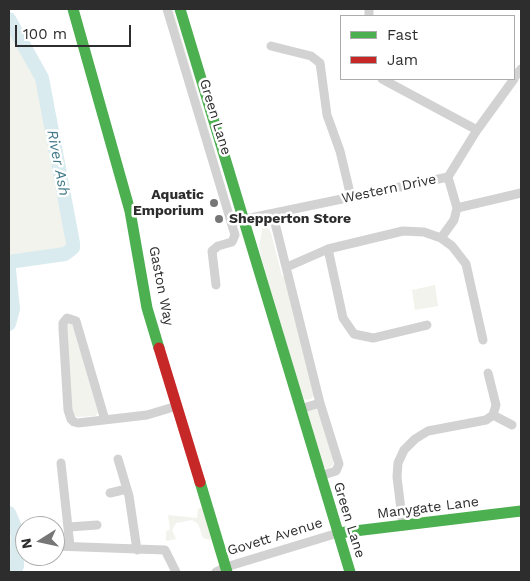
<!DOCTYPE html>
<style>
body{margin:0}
#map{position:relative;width:530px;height:581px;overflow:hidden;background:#fff;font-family:"Work Sans",sans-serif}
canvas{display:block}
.frame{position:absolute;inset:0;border:10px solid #2d2d2d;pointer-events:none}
.legend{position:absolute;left:340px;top:15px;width:175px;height:65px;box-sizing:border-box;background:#fff;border:1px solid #ababab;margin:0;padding:6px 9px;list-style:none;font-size:15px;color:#2d2d2d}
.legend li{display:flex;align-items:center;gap:10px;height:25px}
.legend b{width:25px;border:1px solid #ababab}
.north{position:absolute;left:15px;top:516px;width:50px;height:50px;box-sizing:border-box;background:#fff;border:1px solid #ababab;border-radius:50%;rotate:260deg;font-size:14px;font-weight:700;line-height:20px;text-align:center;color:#2d2d2d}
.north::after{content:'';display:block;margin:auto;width:18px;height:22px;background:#767676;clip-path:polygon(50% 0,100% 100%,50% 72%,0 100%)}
.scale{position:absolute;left:15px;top:25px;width:116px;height:22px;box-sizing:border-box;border:2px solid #2d2d2d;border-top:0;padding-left:6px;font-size:15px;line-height:18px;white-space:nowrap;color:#2d2d2d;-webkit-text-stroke:4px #fff;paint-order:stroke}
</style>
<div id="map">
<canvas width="530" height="581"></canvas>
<div class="frame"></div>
<ul class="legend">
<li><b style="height:6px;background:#4caf50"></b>Fast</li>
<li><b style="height:6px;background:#c62828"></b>Jam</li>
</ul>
<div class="north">N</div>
<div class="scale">100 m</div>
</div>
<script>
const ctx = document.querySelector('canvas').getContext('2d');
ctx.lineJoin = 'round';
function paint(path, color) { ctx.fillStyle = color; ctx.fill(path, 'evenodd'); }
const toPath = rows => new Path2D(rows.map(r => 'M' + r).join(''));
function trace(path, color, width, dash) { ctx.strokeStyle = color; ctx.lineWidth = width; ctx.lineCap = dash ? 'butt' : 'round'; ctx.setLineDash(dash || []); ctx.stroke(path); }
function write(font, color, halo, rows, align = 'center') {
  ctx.font = font + ' "Work Sans",sans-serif'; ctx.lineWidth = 5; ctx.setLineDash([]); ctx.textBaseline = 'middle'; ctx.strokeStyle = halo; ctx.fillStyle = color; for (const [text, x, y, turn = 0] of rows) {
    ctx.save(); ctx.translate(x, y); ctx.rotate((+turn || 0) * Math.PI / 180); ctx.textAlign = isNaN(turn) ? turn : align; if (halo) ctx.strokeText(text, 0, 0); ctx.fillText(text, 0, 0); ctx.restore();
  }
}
paint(toPath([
 [169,9,173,9,230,203],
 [9,19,42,78,73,243,71,251,9,262],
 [263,225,266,225,271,233,282,276,285,277,314,396,311,399,306,400,302,397,261,256,259,246],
 [9,270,13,309,9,324],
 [435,285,438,306,415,310,412,290],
 [66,323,72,323,98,413,95,416,77,417,71,414],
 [307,409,316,409,320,414,334,459,333,465,328,469,322,467],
 [203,507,211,540,203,538,198,524,192,520,176,523,172,530,176,539,166,541,166,531,170,530,168,515,197,518,198,509],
 [9,513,18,534,21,549,10,572]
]), '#f1f3ec');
trace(toPath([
 [9,19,42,78,73,243,73,248,65,254,9,262],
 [9,270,13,309,9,324],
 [9,513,18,534,17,566,14,572]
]), '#d9ebef', 14);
trace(toPath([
 [167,9,235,235,232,242,218,246,212,251,216,285],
 [369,9,369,16],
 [271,46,311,56,320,63,327,115,340,151,351,197],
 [514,78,521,69],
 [382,79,477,130],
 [448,177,457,208,521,193],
 [273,215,320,403,339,464,336,471,320,476],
 [231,222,448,177,477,130,514,79],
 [441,238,454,220,457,208],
 [328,249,343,318,354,334,373,338,427,325],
 [287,267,328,249,403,231,424,232,441,238,452,246,466,264,483,340],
 [300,409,320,403],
 [493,415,512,425],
 [105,420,76,321,67,318,63,323,63,329,68,410,71,419,74,422,78,423,147,415,177,406],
 [118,459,129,496,137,550],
 [61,463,70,546],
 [110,493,127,489],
 [403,526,397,477,398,463,404,450,415,439,428,431,486,420,493,415,496,405,488,373],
 [69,527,97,525],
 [55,546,165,550,176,572],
 [216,572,226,567,338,533]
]), '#d2d2d2', 9);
trace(toPath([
 [73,9,130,211,147,308,159,348],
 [180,9,350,572],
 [200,482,227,572],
 [338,533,521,511]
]), '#4caf50', 11);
trace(toPath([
 [159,348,200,482]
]), '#c62828', 11);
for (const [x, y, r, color] of [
 [214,203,5,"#767676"],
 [219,219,5,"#767676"]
]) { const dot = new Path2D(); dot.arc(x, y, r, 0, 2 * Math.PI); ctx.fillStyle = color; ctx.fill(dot); trace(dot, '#fff', 2); }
write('14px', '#2d2d2d', '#fff', [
 ["Green Lane",215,117,73],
 ["Western Drive",389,189,-12],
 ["Gaston Way",161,286,79],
 ["Manygate Lane",428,508,-7],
 ["Green Lane",349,520,73],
 ["Govett Avenue",275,537,-17]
]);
write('bold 14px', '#2d2d2d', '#fff', [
 ["Aquatic",204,195],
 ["Emporium",204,211],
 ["Shepperton Store",229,219,"left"]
], 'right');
write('italic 15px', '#427a89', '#fff', [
 ["River Ash",58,163,79]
]);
</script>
